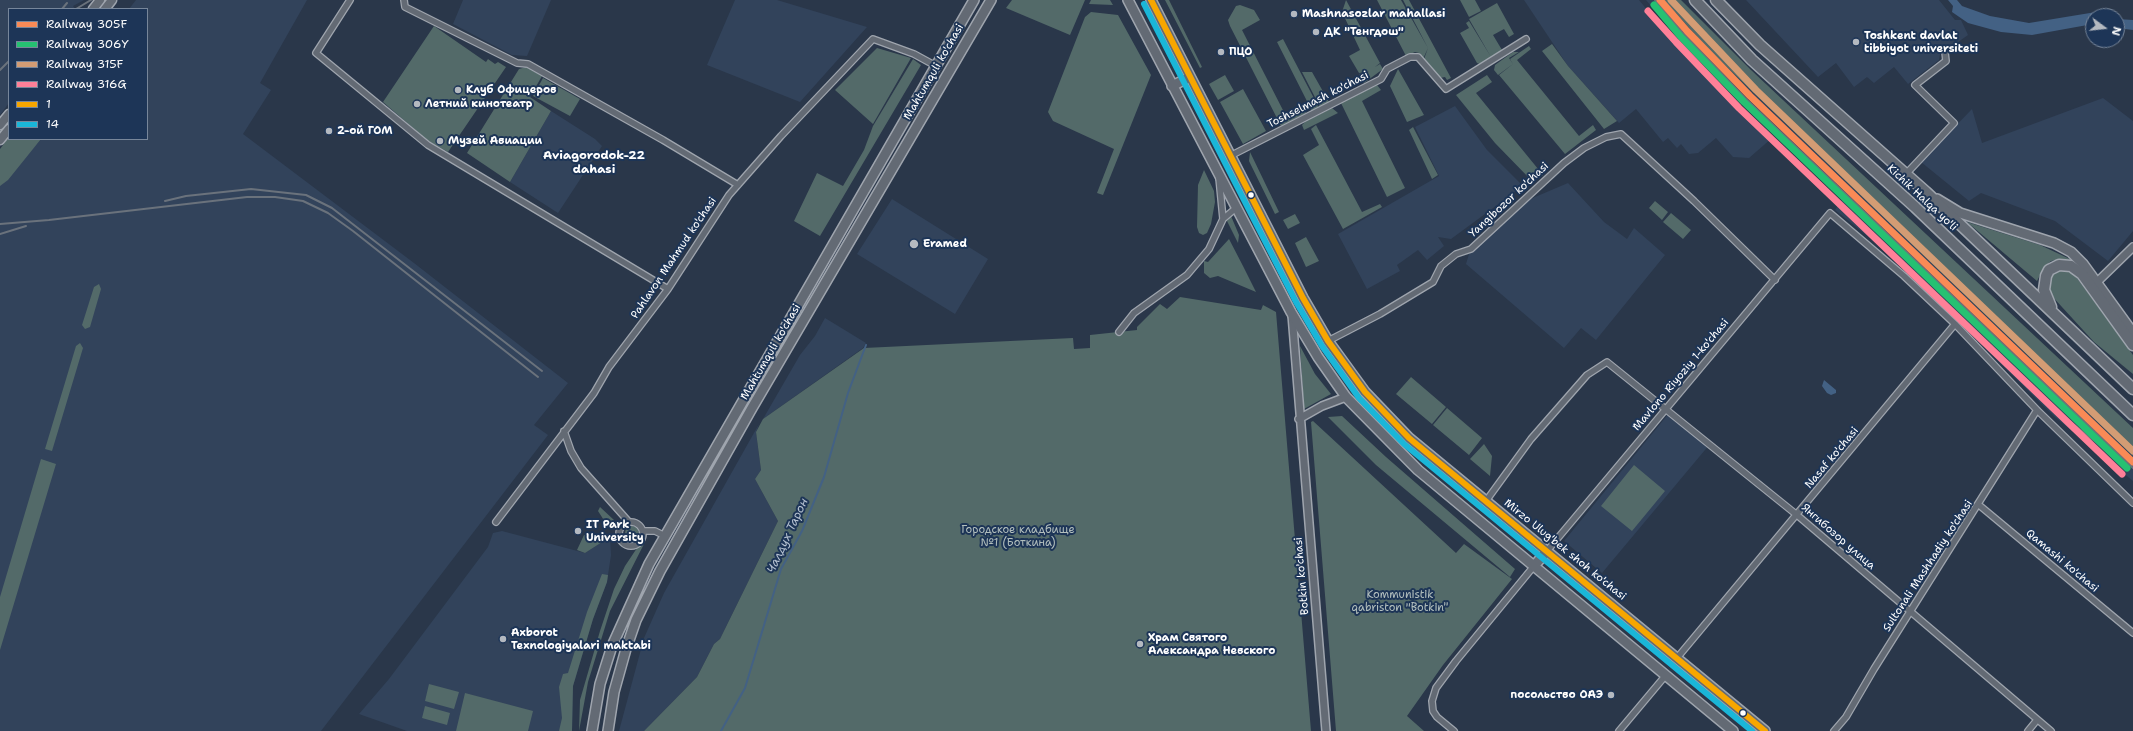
<!DOCTYPE html>
<meta charset="utf-8">
<style>
body{margin:0}
#map{position:relative;width:2133px;height:731px;overflow:hidden;background:#2a374a;font-family:"Shantell Sans",sans-serif}
canvas{display:block}
.legend{position:absolute;left:8px;top:8px;width:140px;height:132px;box-sizing:border-box;background:#1d3557;border:1px solid #77869a;margin:0;padding:5px 7px;list-style:none;font-size:12px;color:#fff}
.legend li{display:flex;align-items:center;gap:8px;height:20px}
.legend b{width:20px;border:1px solid #77869a}
.north{position:absolute;left:2085px;top:8px;width:40px;height:40px;box-sizing:border-box;background:#1d3557;border:1px solid #77869a;border-radius:50%;rotate:105deg;font-size:11px;font-weight:700;line-height:16px;text-align:center;color:#fff}
.north::after{content:'';display:block;margin:auto;width:14px;height:18px;background:#b4b9c0;clip-path:polygon(50% 0,100% 100%,50% 72%,0 100%)}
</style>
<div id="map">
<canvas width="2133" height="731"></canvas>
<ul class="legend">
<li><b style="height:5px;background:#f98a56"></b>Railway 305F</li>
<li><b style="height:5px;background:#26c172"></b>Railway 306Y</li>
<li><b style="height:5px;background:#d39c74"></b>Railway 315F</li>
<li><b style="height:5px;background:#ff8098"></b>Railway 316G</li>
<li><b style="height:5px;background:#f7a600"></b>1</li>
<li><b style="height:5px;background:#1ab6d8"></b>14</li>
</ul>
<div class="north">N</div>
</div>
<script>
const ctx = document.querySelector('canvas').getContext('2d');
ctx.lineJoin = 'round';
function paint(path, color) { ctx.fillStyle = color; ctx.fill(path, 'evenodd'); }
const toPath = rows => new Path2D(rows.map(r => 'M' + r).join(''));
function trace(path, color, width, dash) { ctx.strokeStyle = color; ctx.lineWidth = width; ctx.lineCap = dash ? 'butt' : 'round'; ctx.setLineDash(dash || []); ctx.stroke(path); }
function write(font, color, halo, rows, align = 'center') {
  ctx.font = font + ' "Shantell Sans",sans-serif'; ctx.lineWidth = 4; ctx.setLineDash([]); ctx.textBaseline = 'middle'; ctx.strokeStyle = halo; ctx.fillStyle = color; for (const [text, x, y, turn = 0] of rows) {
    ctx.save(); ctx.translate(x, y); ctx.rotate((+turn || 0) * Math.PI / 180); ctx.textAlign = isNaN(turn) ? turn : align; if (halo) ctx.strokeText(text, 0, 0); ctx.fillText(text, 0, 0); ctx.restore();
  }
}
paint(toPath([
 [0,0,84,0,73,6,75,9,9,9,9,103,0,115],
 [136,0,307,0,260,83,271,90,243,134,414,263,568,383,534,425,548,435,321,731,0,731,0,185,41,139,147,139,147,9,129,9],
 [463,0,551,0,527,56,512,55,453,24],
 [735,0,777,0,867,27,800,102,707,65],
 [1524,0,1639,0,1685,56,1687,55,1725,95,1728,94,1772,138,1749,158,1733,157,1716,138,1698,153,1689,154,1681,144,1677,148,1668,138,1663,142,1636,109,1619,123,1568,66],
 [1646,0,1664,0,1710,51,2133,456,2133,481,2055,417,1887,252,1835,210,1842,200,1688,50],
 [1746,0,1939,0,1955,20,1961,20,1968,35,1951,47,1941,48,1939,60,1908,84,1894,67,1874,83,1867,77,1854,87,1836,63,1818,77],
 [2103,98,2133,121,2133,231,2108,261,2055,221,1981,193,1969,201,1921,162,1972,109,1982,143],
 [1455,106,1487,150,1523,186,1451,239,1438,237,1444,246,1427,260,1418,250,1397,265,1400,271,1367,289,1338,234,1439,176,1415,127],
 [551,111,595,139,602,146,558,213,510,182],
 [1568,183,1604,222,1627,239,1634,228,1665,255,1596,340,1581,328,1564,348,1466,264,1469,254,1528,200],
 [892,199,988,259,955,314,857,254],
 [825,318,866,343,863,348,763,419,800,355,815,336],
 [1670,412,1710,444,1602,573,1564,541],
 [759,424,756,432,761,470,755,479,778,521,720,639,714,644,697,677,644,731,619,731,644,638,664,593],
 [502,531,585,553,610,537,611,555,607,582,593,619,573,686,572,731,407,731,359,714,389,679,488,547,493,533]
]), '#32435b');
paint(toPath([
 [1012,0,1085,0,1070,35,1006,8],
 [1091,0,1110,0,1113,5,1089,4],
 [1165,0,1169,0,1202,67,1200,68],
 [1346,0,1380,63,1375,67,1380,64,1383,69,1364,83,1359,74,1369,71,1359,73,1349,56,1360,50,1342,12],
 [1377,0,1401,0,1428,48,1423,59,1419,53,1415,52,1406,56],
 [1403,0,1409,0,1451,78,1447,80,1445,77,1440,78,1424,59,1428,48],
 [1460,0,1475,0,1481,11,1469,17],
 [1664,0,1681,0,1751,70,2133,428,2133,456,1710,51],
 [1497,3,1514,34,1509,37,1504,29,1493,35,1502,50,1491,57,1469,19],
 [1240,5,1254,10,1260,20,1242,30,1287,118,1304,109,1306,113,1281,126,1230,26,1228,20,1236,6],
 [1091,12,1118,15,1151,75,1103,195,1097,193,1114,149,1053,121,1048,112,1085,17],
 [1469,21,1491,57,1480,64,1477,63,1460,33,1469,28,1466,23],
 [434,26,486,62,488,59,495,64,498,62,506,67,448,152,427,140,383,102],
 [1283,39,1319,108,1312,111,1277,42],
 [1552,44,1568,66,1617,121,1604,129,1542,51],
 [1529,46,1531,49,1517,60,1579,136,1593,125,1596,130,1565,154,1499,75,1513,64,1510,59],
 [877,48,911,58,873,124,835,90],
 [1513,52,1519,52,1509,58,1513,64,1498,75,1494,70,1495,65],
 [913,59,921,65,820,236,794,221,817,173,843,186,864,150,873,126],
 [526,67,542,76,530,97,551,111,510,182,467,153,519,69],
 [1398,69,1424,115,1407,122,1390,86],
 [1302,72,1312,72,1329,102,1320,107],
 [1225,75,1234,91,1218,100,1209,84],
 [1487,75,1492,82,1476,93,1543,175,1534,181,1531,180,1495,143,1456,95],
 [543,78,580,99,570,116,533,96],
 [1377,85,1381,90,1362,101,1405,188,1387,197,1341,103],
 [1243,89,1266,131,1243,144,1220,102],
 [1332,108,1338,113,1304,130,1302,125,1305,122],
 [1316,125,1362,212,1380,204,1382,207,1343,229,1303,155,1319,145,1311,129],
 [1413,127,1438,175,1432,179,1409,130],
 [9,137,9,139,41,139,8,180,0,186,0,149],
 [1250,152,1279,212,1275,214,1249,161],
 [1204,170,1214,191,1215,202,1211,224,1207,233,1203,235,1199,233,1197,227,1198,185],
 [1655,201,1668,212,1662,220,1649,208],
 [1671,213,1691,230,1683,239,1663,222],
 [1295,214,1300,223,1288,229,1283,220],
 [1231,216,1239,235,1238,243,1227,221],
 [1967,222,2040,245,2072,260,2061,259,2051,261,2044,267,2037,281],
 [1306,237,1319,261,1306,267,1295,243],
 [1229,239,1243,266,1256,292,1218,276,1210,278,1204,273,1204,261,1208,262],
 [2060,270,2071,271,2077,278,2133,355,2133,374,2094,342,2051,295,2048,291,2050,275],
 [99,284,101,289,90,327,85,329,82,325,94,287],
 [1180,297,1261,310,1263,305,1276,312,1311,731,644,731,697,677,714,644,720,639,778,521,755,479,761,470,756,432,763,419,864,348,1073,338,1074,349,1090,348,1090,335,1137,330,1137,327,1160,304,1167,309],
 [80,343,83,348,52,451,45,449,76,346],
 [1300,346,1315,374,1331,394,1304,409],
 [1411,377,1446,407,1432,424,1396,394],
 [1447,408,1482,438,1469,455,1433,425],
 [1342,416,1386,457,1515,569,1510,577,1376,465,1328,417],
 [1313,421,1456,553,1464,544,1512,579,1443,665,1407,716,1424,731,1336,731,1311,422],
 [1484,444,1492,456,1490,476,1470,459],
 [41,459,56,464,0,650,0,597],
 [1634,465,1665,491,1632,531,1601,506],
 [600,507,614,520,612,527,607,525,598,511],
 '625 533a7 7 0 1 1 14 0a7 7 0 1 1-14 0Z',
 [602,533,610,537,585,553,577,550,584,535,590,537],
 [644,544,610,611,588,682,579,731,580,700,600,631,614,589,625,566,637,548],
 [602,574,608,575,607,582,593,619,573,686,572,731,559,731,562,718,559,687,563,674,568,673,587,612],
 [429,684,459,692,454,709,425,701],
 [465,693,533,711,528,731,456,731],
 [425,706,450,713,447,725,422,718]
]), '#536a69');
paint(toPath([
 [1948,0,1957,0,1962,6,1990,16,2029,23,2096,12,2107,16,2093,16,2093,24,2032,35,2001,32,1968,23,1952,12,1953,6],
 [2117,19,2133,20,2133,30,2117,28],
 [1824,380,1836,390,1836,393,1831,395,1827,393,1822,386]
]), '#436184');
trace(toPath([
 [721,731,745,688,781,569,802,531,824,477,848,393,866,345]
]), '#436184', 2);
const minor = toPath([
 [350,0,316,53,428,145,668,289],
 [404,0,405,7,517,63,528,64,663,140,738,185],
 [1230,156,1381,79,1387,69,1410,57,1418,57,1446,89,1526,39],
 [1906,174,1954,123,1915,85,1946,61,1945,52],
 [1219,178,1223,219],
 [1119,332,1134,313,1187,275,1209,249,1223,219,1236,208],
 [1328,341,1380,314,1433,282,1441,266,1456,254,1471,249,1564,163,1584,148,1606,137,1621,134,1694,201,1775,280],
 [564,431,571,451,581,468,629,522],
 [1486,501,1531,439,1587,375,1607,362,1797,515,2051,731],
 [1979,505,2133,633],
 '619 534a12 12 0 1 1 24 0a12 12 0 1 1-24 0Z',
 [496,522,594,393,609,367,668,289,729,195,781,136,873,39,914,54,936,66],
 [643,531,655,531,665,536],
 [1547,551,1830,213,1904,276,1955,324,2037,410,2133,503],
 [1677,658,1955,324],
 [1454,731,1437,717,1433,711,1432,701,1436,688,1456,661,1534,566],
 [1619,731,1666,675],
 [1834,731,1846,717,1874,669,2037,410],
 [2028,731,2037,720]
]);
const tertiary = toPath([
 [2093,286,2133,247],
 [1292,315,1326,731],
 [1299,419,1322,406,1346,397]
]);
const secondary = toPath([
 [93,9,100,0],
 [105,9,112,0],
 [0,125,9,114],
 [0,140,9,129]
]);
const primary = toPath([
 [1128,0,1291,312,1318,357,1346,397,1418,470,1733,731],
 [1151,0,1303,298,1328,341,1365,392,1409,438,1765,731],
 [1172,86,1190,77],
 [1937,199,1960,213,2054,243,2071,252,2083,264,2133,333],
 [1534,566,1547,551],
 [592,731,600,684,612,646,649,564,974,0],
 [608,731,614,692,626,649,636,620,660,571,752,408,991,0]
]);
const trunk = toPath([
 [1695,0,1752,60,1915,207,2133,415],
 [1716,0,1760,45,1926,192,2133,389],
 [2051,307,2044,290,2046,276,2049,270,2059,265,2071,266,2082,274,2133,345]
]);
trace(minor, '#9fa5ae', 8);
trace(tertiary, '#9fa5ae', 10);
trace(secondary, '#9fa5ae', 11);
trace(primary, '#9fa5ae', 12);
trace(trunk, '#9fa5ae', 13);
trace(minor, '#636a74', 5.5);
trace(tertiary, '#636a74', 7);
trace(secondary, '#636a74', 8);
trace(primary, '#636a74', 9);
trace(trunk, '#636a74', 10);
trace(toPath([
 [1655,0,1682,32,1745,98,2133,468],
 [62,9,67,3],
 [76,9,91,0],
 [0,70,9,61],
 [165,201,186,196,251,189,306,195,332,208,542,371],
 [0,224,49,220,247,197,275,197,303,201,328,213,353,231,538,377],
 [0,234,26,226],
 [1881,243,2046,403,2105,449],
 [2076,432,2108,463]
]), '#6a727c', 2);
trace(toPath([
 [1151,0,1303,298,1328,341,1365,392,1409,438,1765,731]
]), '#f7a600', 6);
trace(toPath([
 [1144,4,1296,302,1322,346,1359,398,1404,444,1752,731]
]), '#1ab6d8', 6);
trace(toPath([
 [1660,0,1687,31,1750,96,2133,462]
]), '#f98a56', 7);
trace(toPath([
 [1654,5,1681,37,1744,102,2127,468]
]), '#26c172', 7);
trace(toPath([
 [1671,0,1756,90,2133,451]
]), '#d39c74', 7);
trace(toPath([
 [1648,11,1676,42,1739,108,2122,474]
]), '#ff8098', 7);
for (const [x, y, r, color] of [
 [1294,14,4,"#b4b9c0"],
 [1316,32,4,"#b4b9c0"],
 [1856,42,4,"#b4b9c0"],
 [1221,52,4,"#b4b9c0"],
 [458,90,4,"#b4b9c0"],
 [417,104,4,"#b4b9c0"],
 [329,131,4,"#b4b9c0"],
 [440,141,4,"#b4b9c0"],
 [1251,195,3.5,"#fff"],
 [914,244,5,"#b4b9c0"],
 [578,531,4,"#b4b9c0"],
 [503,639,4,"#b4b9c0"],
 [1140,644,4,"#b4b9c0"],
 [1611,695,4,"#b4b9c0"],
 [1743,713,3.5,"#fff"]
]) { const dot = new Path2D(); dot.arc(x, y, r, 0, 2 * Math.PI); ctx.fillStyle = color; ctx.fill(dot); trace(dot, '#1d3557', 1.5); }
write('bold 11px', '#fff', '#1d3557', [
 ["Mashnasozlar mahallasi",1302,14],
 ["ДК \"Тенгдош\"",1324,32],
 ["Toshkent davlat",1864,36],
 ["tibbiyot universiteti",1864,49],
 ["ПЦО",1229,52],
 ["Клуб Офицеров",466,90],
 ["Летний кинотеатр",425,104],
 ["2-ой ГОМ",337,131],
 ["Музей Авиации",448,141],
 ["Eramed",923,244],
 ["IT Park",586,525],
 ["University",586,538],
 ["Axborot",511,633],
 ["Texnologiyalari maktabi",511,646],
 ["Храм Святого",1148,638],
 ["Александра Невского",1148,651],
 ["посольство ОАЭ",1603,695,"right"]
], 'left');
write('11px', '#fff', '#1d3557', [
 ["Mahtumquli ko'chasi",934,72,-60],
 ["Toshselmash ko'chasi",1318,100,-27],
 ["Kichik Halqa yo'li",1922,198,43],
 ["Yangibozor ko'chasi",1509,200,-43],
 ["Pahlavon Mahmud ko'chasi",674,258,-56],
 ["Mahtumquli ko'chasi",771,352,-60],
 ["Mavlono Riyoziy 1-ko'chasi",1681,375,-50],
 ["Nasaf ko'chasi",1832,458,-50],
 ["Янгибозор улица",1838,537,41],
 ["Mirzo Ulug'bek shoh ko'chasi",1565,550,39],
 ["Qamashi ko'chasi",2062,561,40],
 ["Sultonali Mashhadiy ko'chasi",1928,566,-57],
 ["Botkin ko'chasi",1302,576,-95]
]);
write('11px', '#b4c0be', '#1d3557', [
 ["Городское кладбище",1018,530],
 ["№1 (Боткина)",1018,543],
 ["Kommunistik",1400,595],
 ["qabriston \"Botkin\"",1400,608]
]);
write('bold 12px', '#fff', '#1d3557', [
 ["Aviagorodok-22",594,156],
 ["dahasi",594,170]
]);
write('italic 12px', '#b5c1d0', '#1d3557', [
 ["Чалдух Тарон",788,536,-65]
]);
</script>
